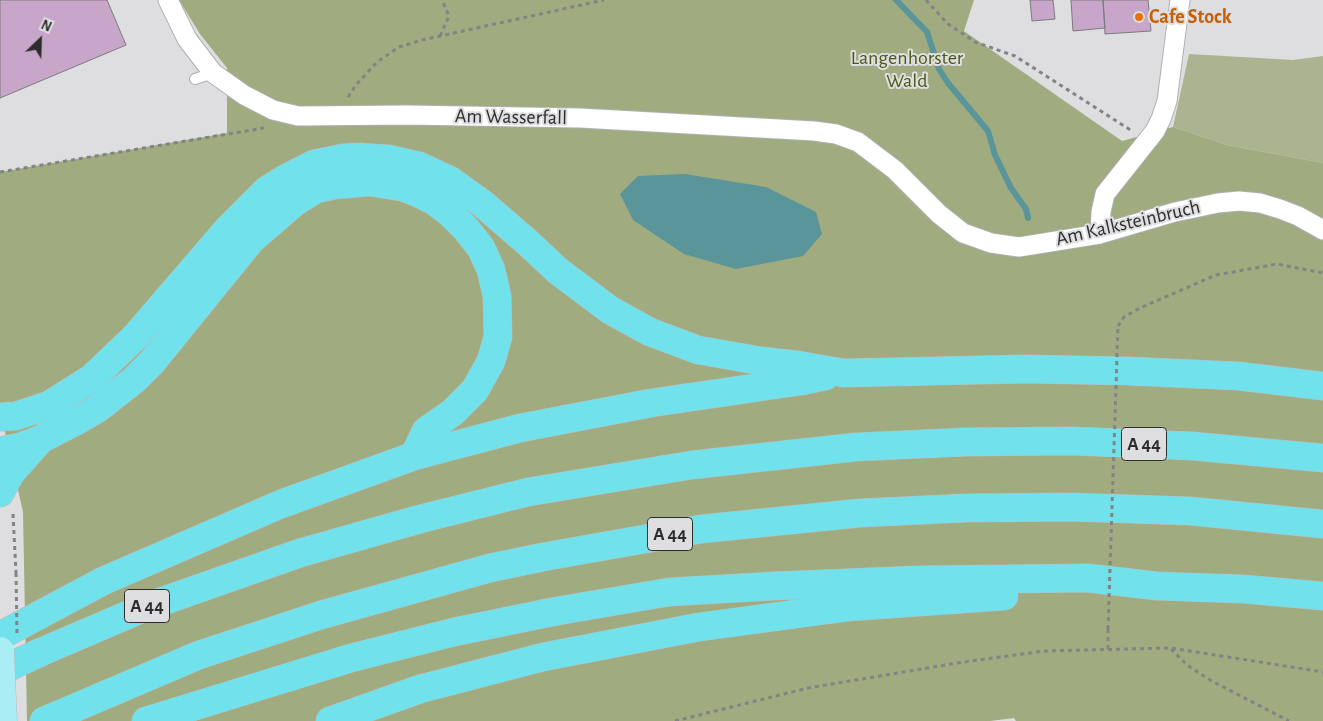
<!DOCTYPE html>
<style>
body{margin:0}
#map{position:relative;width:1323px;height:721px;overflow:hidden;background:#dedee1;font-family:"Alegreya Sans",sans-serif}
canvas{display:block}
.north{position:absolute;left:15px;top:15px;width:50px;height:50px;-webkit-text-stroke:4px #dedee1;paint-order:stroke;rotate:24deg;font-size:14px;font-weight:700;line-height:20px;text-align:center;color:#2c2c2d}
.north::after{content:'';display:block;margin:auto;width:18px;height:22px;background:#2c2c2d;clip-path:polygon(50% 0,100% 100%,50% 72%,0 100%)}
</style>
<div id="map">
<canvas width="1323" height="721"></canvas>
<div class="north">N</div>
</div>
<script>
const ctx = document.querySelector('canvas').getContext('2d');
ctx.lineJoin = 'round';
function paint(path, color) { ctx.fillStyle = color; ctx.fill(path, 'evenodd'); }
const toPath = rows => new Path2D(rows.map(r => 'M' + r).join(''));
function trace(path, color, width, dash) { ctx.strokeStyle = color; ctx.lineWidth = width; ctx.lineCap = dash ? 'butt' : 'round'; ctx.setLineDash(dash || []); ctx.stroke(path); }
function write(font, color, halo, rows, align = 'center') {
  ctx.font = font + ' "Alegreya Sans",sans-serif'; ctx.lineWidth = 4; ctx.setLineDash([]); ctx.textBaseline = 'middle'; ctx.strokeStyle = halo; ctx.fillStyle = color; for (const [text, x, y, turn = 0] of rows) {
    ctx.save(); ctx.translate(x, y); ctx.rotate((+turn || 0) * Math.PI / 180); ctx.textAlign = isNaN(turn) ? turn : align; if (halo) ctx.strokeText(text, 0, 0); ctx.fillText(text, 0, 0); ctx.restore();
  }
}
paint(toPath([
 [1189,54,1293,60,1323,56,1323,163,1227,145,1173,127]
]), '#abb390');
paint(toPath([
 [179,0,974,0,964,31,1122,141,1173,127,1227,145,1323,163,1323,721,1016,721,1014,718,990,721,27,721,23,512,0,410,0,172,227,133,227,68,200,34]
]), '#a0ab7f');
paint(toPath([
 [685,174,766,187,816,212,822,234,803,256,736,269,684,254,633,220,620,194,638,176]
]), '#5a9599');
trace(toPath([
 [896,0,927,32,939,69,948,83,988,131,995,155,1011,188,1026,209,1028,218]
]), '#5a9599', 6);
const building = toPath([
 [0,0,107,0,126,45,0,98,0,0],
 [1030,0,1053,0,1055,19,1032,21,1030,0],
 [1071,0,1103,0,1105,28,1073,31,1071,0],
 [1103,0,1148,0,1151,31,1105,34,1103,0]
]);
paint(building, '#c8a6c9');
trace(building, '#7c7a7c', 1);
const lane = toPath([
 [195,79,213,73]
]);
const street = toPath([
 [168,0,187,39,213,73,244,95,273,110,298,116,408,115,580,118,814,131,836,134,858,142,895,170,939,214,963,233,991,243,1019,247,1100,234,1175,212,1218,203,1239,201,1260,203,1280,209,1298,216,1323,230],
 [1100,234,1101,212,1105,194,1155,131,1161,119,1167,101,1180,0]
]);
const primary = toPath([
 [2,700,3,721]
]);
const highway = toPath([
 [0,417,16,416,49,405,92,378,135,337,228,229,267,190,283,180,314,164,343,158,357,157,388,159,419,166,451,181,483,204,527,242,558,271,610,310,650,332,698,350,761,361,797,365,844,373,1026,369,1128,371,1238,376,1323,386],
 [0,451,20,447,41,439,78,420,97,409,134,380,152,362,251,240,295,202,316,189,334,185,369,182,402,187,418,193,434,201,450,213,466,229,481,248,491,270,497,296,498,337,491,361,475,390,453,412,426,431,414,456],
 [0,493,10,474,39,441],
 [0,636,103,581,281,504,414,456,520,428,651,403,801,381,825,376],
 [0,671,41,652,146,607,300,553,420,519,528,492,692,465,856,447,965,442,1072,441,1192,446,1323,458],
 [44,721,199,655,321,615,490,568,543,557,701,529,860,513,966,508,1071,507,1190,511,1323,524],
 [146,721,351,658,454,632,557,611,669,592,774,586,917,580,1088,578,1157,586,1243,589,1323,596],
 [330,721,420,689,543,657,699,627,848,607,1004,596]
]);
trace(lane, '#afafb2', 12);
trace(street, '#afafb2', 21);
trace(primary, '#bbbbbc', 29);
trace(highway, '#bbbbbc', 29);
trace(toPath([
 [926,0,948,24,975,42,1015,56,1132,131],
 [440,36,449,16,442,0],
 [348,97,356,85,377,62,399,47,422,40,604,0],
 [0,172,264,128],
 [1118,326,1124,317,1140,308,1216,275,1277,264,1323,273],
 [13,514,16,573],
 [1108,629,1108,649],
 [1171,649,1187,665,1210,680,1289,721],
 [675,721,808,688,957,663,1044,651,1171,648,1323,672]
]), '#838385', 3, [4, 4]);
trace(lane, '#fff', 10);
trace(street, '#fff', 19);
trace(primary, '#aaedf4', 28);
trace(highway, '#71e1ec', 28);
const primaryBridge = toPath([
 [0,651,2,700]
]);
trace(primaryBridge, '#bbbbbc', 29, []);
trace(toPath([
 [16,573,17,635],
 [1108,629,1118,326]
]), '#838385', 3, [4, 4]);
trace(primaryBridge, '#aaedf4', 28);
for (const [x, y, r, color] of [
 [1139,17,5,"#e8710a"]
]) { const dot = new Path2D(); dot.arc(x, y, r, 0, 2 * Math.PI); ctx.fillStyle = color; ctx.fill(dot); trace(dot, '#dedee1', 2); }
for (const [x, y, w] of [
 [1144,444,45],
 [670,534,45],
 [147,606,45]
]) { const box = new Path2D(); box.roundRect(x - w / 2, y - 16.5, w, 33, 4); ctx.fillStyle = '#dedee1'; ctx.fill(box); trace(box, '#2c2c2d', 1); }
write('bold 19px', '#2c2c2d', null, [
 ["A 44",1144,444],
 ["A 44",670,534],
 ["A 44",147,606]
]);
write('bold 20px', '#c56008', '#dedee1', [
 ["Cafe Stock",1149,17]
], 'left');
write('20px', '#4c5813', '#dedee1', [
 ["Langenhorster",907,58],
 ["Wald",907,81]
]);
write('20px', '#2c2c2d', '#dedee1', [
 ["Am Wasserfall",511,117,1],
 ["Am Kalksteinbruch",1128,223,-13]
]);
</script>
